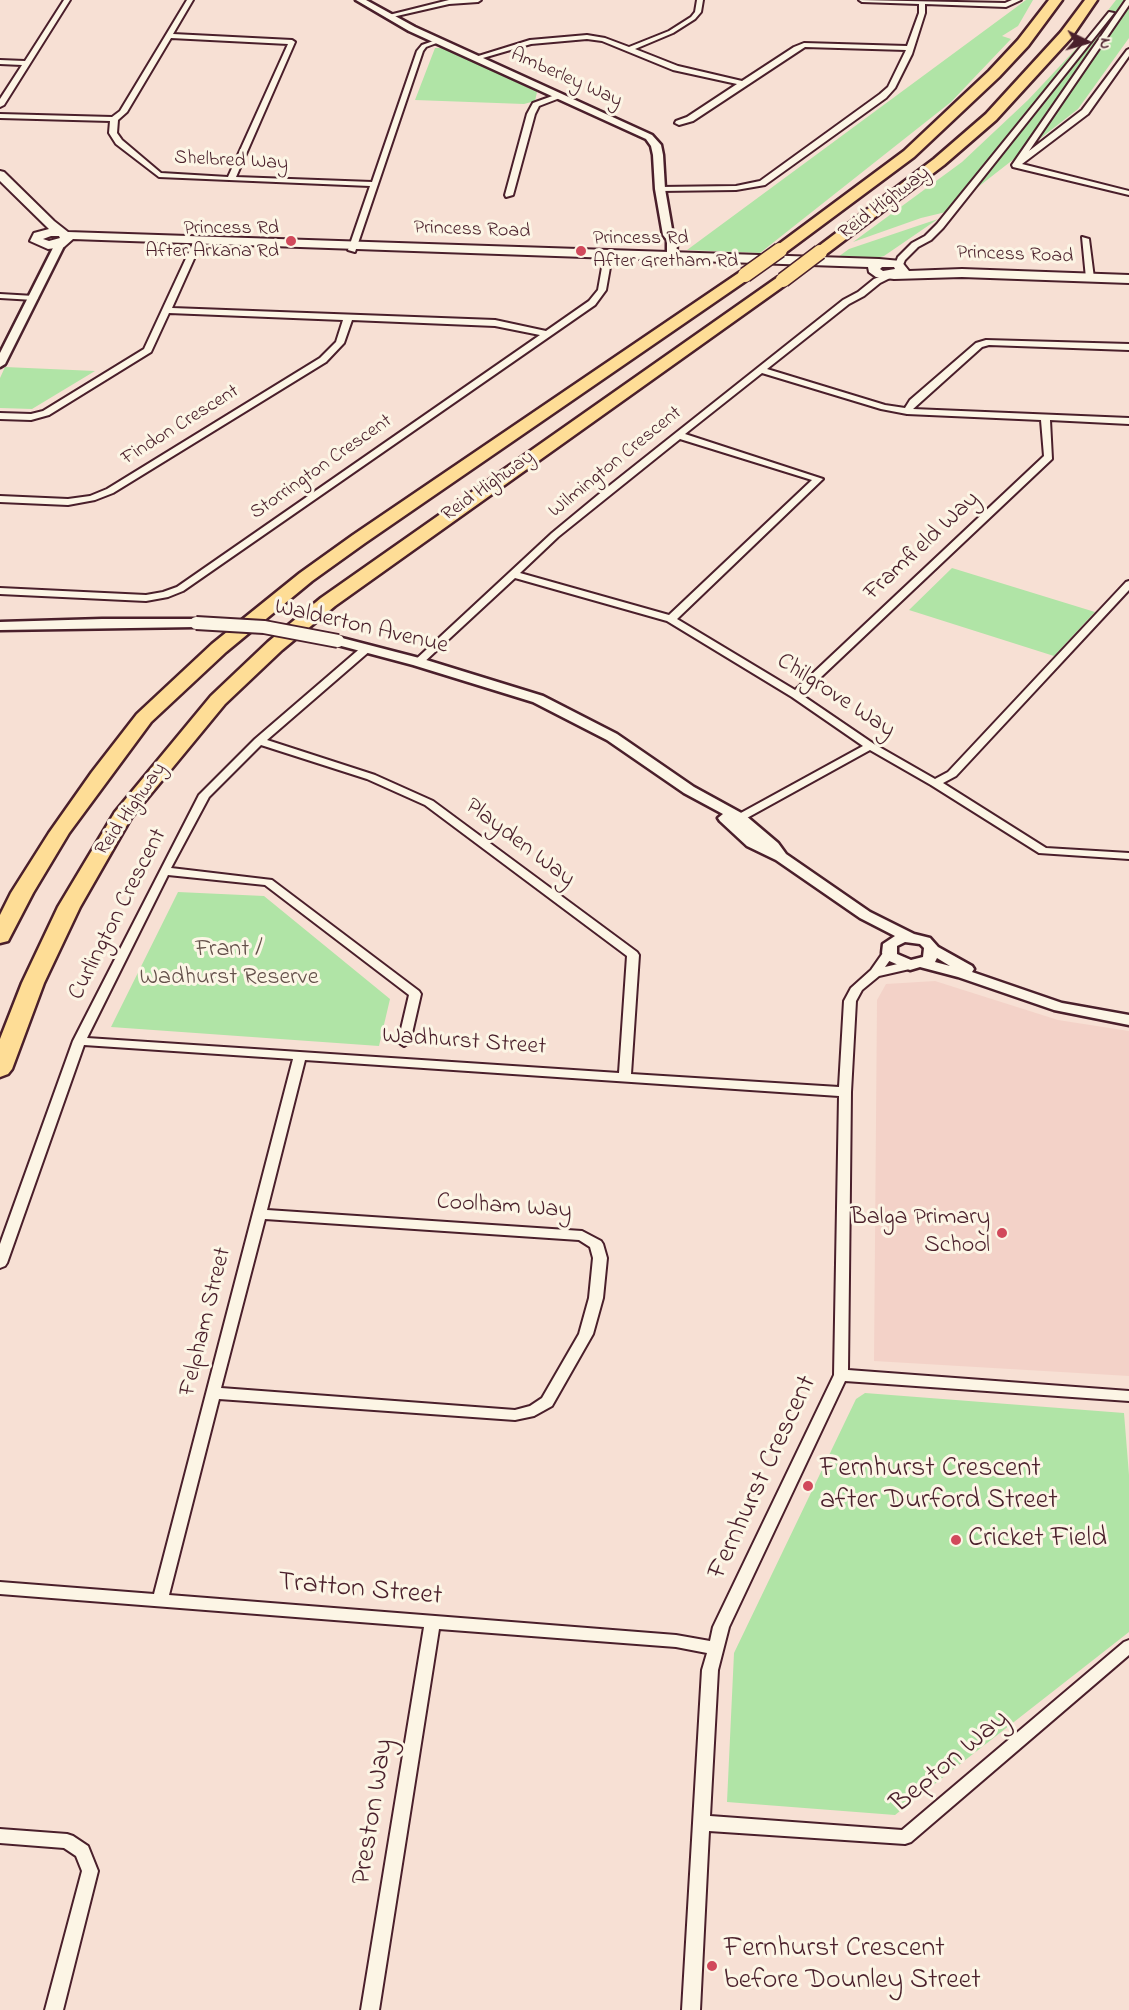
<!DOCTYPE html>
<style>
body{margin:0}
#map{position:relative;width:1129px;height:2010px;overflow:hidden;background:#f7e0d4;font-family:"Indie Flower",sans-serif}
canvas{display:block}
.north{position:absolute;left:1057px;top:12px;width:60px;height:60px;-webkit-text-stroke:4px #fcf5e5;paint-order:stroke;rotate:95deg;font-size:16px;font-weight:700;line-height:24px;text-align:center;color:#4a1f2b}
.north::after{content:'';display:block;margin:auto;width:21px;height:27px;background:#4a1f2b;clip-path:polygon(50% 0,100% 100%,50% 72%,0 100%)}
</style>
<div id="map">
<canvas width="1129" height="2010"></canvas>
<div class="north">N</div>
</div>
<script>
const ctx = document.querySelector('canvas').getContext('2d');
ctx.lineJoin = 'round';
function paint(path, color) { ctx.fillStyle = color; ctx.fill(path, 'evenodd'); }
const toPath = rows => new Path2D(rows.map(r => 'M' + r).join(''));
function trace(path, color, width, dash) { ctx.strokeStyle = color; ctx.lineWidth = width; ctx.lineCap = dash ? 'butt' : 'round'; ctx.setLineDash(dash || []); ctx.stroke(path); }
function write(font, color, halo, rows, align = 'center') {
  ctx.font = font + ' "Indie Flower",sans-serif'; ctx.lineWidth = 6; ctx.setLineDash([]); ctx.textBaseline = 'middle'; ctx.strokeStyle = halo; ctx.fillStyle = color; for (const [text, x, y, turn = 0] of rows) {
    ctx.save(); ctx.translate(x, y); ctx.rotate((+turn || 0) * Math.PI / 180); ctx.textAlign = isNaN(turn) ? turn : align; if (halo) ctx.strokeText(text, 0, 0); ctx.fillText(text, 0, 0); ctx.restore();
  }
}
paint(toPath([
 [935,981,1058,1020,1129,1031,1129,1376,874,1361,877,1000,886,984]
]), '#f3d2c8');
paint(toPath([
 [1026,0,1033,0,1018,26,1002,36,1011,39,951,102,760,253,687,250],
 [1116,0,1129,0,1129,38,1078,109,946,212,921,218,853,242,962,162,1028,100,1088,36],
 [435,48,444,48,537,92,535,101,524,104,415,100],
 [938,219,884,256,866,261,838,257,849,249],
 [5,367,95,371,32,409,0,408,0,378],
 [952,568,1095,612,1054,656,909,610],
 [178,892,264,896,390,999,379,1046,111,1027],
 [865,1393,1124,1413,1129,1475,1129,1632,895,1815,727,1802,734,1653,856,1399]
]), '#b0e4a6');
const minor = toPath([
 [64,0,70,0,4,105,0,107,0,99,22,65,0,64,0,60,25,61,64,0],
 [187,0,193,0,173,34,292,40,295,42,236,177,372,182,417,51,422,45,439,39,442,41,426,47,423,51,355,252,348,250,370,186,159,177,116,144,109,133,110,121,0,118,0,114,112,117,120,111,187,0],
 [171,38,288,44,228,177,161,173,122,140,117,133,118,120,127,112,171,38],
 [449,0,481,0,478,2,449,4,388,18,385,16,449,0],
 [697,0,703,0,701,12,695,19,673,33,635,49,678,66,742,81,794,47,804,43,907,46,919,13,919,4,862,2,859,0,1005,3,1012,0,1021,0,1006,7,925,4,925,13,912,54,895,88,886,98,765,185,736,190,660,191,656,189,660,187,736,186,760,181,880,94,888,87,906,50,805,47,693,121,679,125,675,123,676,121,687,117,737,84,673,70,602,41,587,39,531,44,476,60,472,58,530,40,587,35,605,38,629,47,669,31,691,17,695,12,697,0],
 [1126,0,1129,0,1129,5,1029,151,1082,110,1127,50,1129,49,1129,56,1088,114,1022,164,1129,191,1129,195,1013,167,1012,165,1126,0],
 [1109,12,1114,13,943,228,931,240,918,247,905,260,902,267,896,267,895,265,898,257,912,243,925,236,937,224,1109,12],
 [558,94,565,96,539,106,535,114,513,195,506,197,505,195,527,114,533,103,558,94],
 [1082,237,1089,239,1094,278,1090,280,1086,278,1082,237],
 [195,239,202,241,172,308,495,320,546,331,589,301,598,290,604,256,608,254,612,256,606,290,595,305,183,591,168,597,146,601,0,594,0,588,146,595,163,592,177,587,540,335,495,326,352,320,344,343,326,362,113,493,95,500,68,505,0,502,0,496,68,499,90,496,107,489,320,358,336,342,343,320,169,313,151,352,49,415,31,420,0,419,0,413,31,414,43,411,144,349,195,239],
 [887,274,894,276,880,283,864,296,849,304,767,369,885,405,905,408,910,400,976,343,986,340,1129,344,1129,350,989,345,982,347,913,409,1129,418,1129,424,1050,420,1052,459,802,695,874,744,935,779,948,772,1126,582,1129,581,1129,590,956,776,943,783,1046,848,1129,853,1129,859,1039,853,931,785,870,750,736,824,728,824,726,822,728,820,863,746,792,697,667,621,515,578,422,664,414,664,413,662,552,533,604,490,843,300,858,292,874,279,887,274],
 [762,373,881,409,907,414,1041,420,1044,456,795,690,677,619,823,479,685,434,762,373],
 [680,439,812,480,669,615,520,573,558,537,680,439],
 [0,294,34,296,38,298,34,300,0,298,0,294],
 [367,645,372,648,371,650,267,740,375,775,433,801,637,952,639,955,631,1074,839,1087,844,1001,851,988,871,970,885,950,893,950,895,953,885,967,910,961,914,962,916,965,914,968,879,976,862,990,856,1001,851,1092,848,1370,1129,1391,1129,1401,845,1381,729,1627,718,1670,710,1816,902,1830,1124,1642,1129,1640,1129,1655,911,1842,905,1844,709,1831,700,2010,682,2010,702,1670,707,1653,676,1647,439,1629,379,2010,361,2010,424,1627,0,1594,0,1582,154,1594,293,1059,84,1045,7,1263,5,1266,0,1268,0,1244,73,1041,199,795,255,739,363,646,367,645],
 [261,745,367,779,425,805,627,956,619,1073,87,1038,168,875,265,885,409,995,398,1042,404,1046,410,1042,421,994,419,991,272,880,171,868,209,797,261,745],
 [305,1060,839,1096,834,1375,713,1627,710,1641,676,1635,169,1595,219,1399,515,1420,534,1416,552,1406,593,1334,603,1298,607,1258,603,1244,601,1241,582,1231,267,1210,305,1060],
 [265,1219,579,1240,590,1247,593,1258,589,1298,579,1334,542,1398,530,1406,515,1410,221,1388,265,1219],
 [0,1829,67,1834,73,1836,88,1846,98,1871,63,2010,45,2010,82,1871,76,1856,64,1848,0,1843,0,1829]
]);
const tertiary = toPath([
 [356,0,366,0,415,27,652,135,661,145,663,155,665,189,673,235,677,240,676,264,667,262,667,240,663,235,655,189,653,155,651,146,646,139,409,31,356,0],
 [56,242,65,244,5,364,0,367,0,353,56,242],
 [102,619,196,619,202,623,196,627,0,630,0,622,102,619],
 [338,637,423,659,543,696,617,734,694,787,745,815,778,843,786,854,870,912,914,934,930,938,938,947,972,966,974,969,972,972,1062,1003,1129,1015,1129,1025,1054,1010,958,977,920,967,910,970,887,960,882,953,883,944,895,936,860,918,776,860,747,846,720,821,718,818,723,814,684,793,607,740,533,702,413,665,334,644,332,641,338,637],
 [905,942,920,944,924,948,923,957,911,960,897,954,897,946,905,942],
 [937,958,950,966,935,962,937,958]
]);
const secondary = toPath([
 [0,171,4,172,54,221,68,232,879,259,901,261,909,271,962,269,1129,275,1129,283,962,277,894,279,876,277,869,272,868,267,73,239,64,247,48,249,30,241,34,233,49,229,0,181,0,171],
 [51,236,59,236,60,238,49,241,43,239,51,236],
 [882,267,894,267,895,269,883,271,880,269,882,267]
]);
const motorway = toPath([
 [1049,0,1062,0,1028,46,999,77,914,157,785,253,775,253,772,250,775,247,904,151,989,71,1018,40,1049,0],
 [1085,0,1097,0,1071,38,996,120,944,165,825,255,815,255,812,252,815,249,934,159,986,114,1061,32,1085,0],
 [745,270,753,275,750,278,365,543,312,581,226,652,151,722,69,833,33,893,8,941,0,943,0,915,11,893,49,833,92,772,137,714,212,644,300,573,353,535,740,272,745,270],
 [783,275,788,277,791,280,788,283,335,606,282,650,225,704,131,818,80,907,44,983,12,1069,8,1074,0,1077,0,1039,22,983,58,907,115,812,211,696,268,642,321,598,778,277,783,275]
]);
trace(minor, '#4a1f2b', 4);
trace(tertiary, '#4a1f2b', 5);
trace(secondary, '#4a1f2b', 4);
trace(motorway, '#4a1f2b', 5);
paint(minor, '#fcf5e5');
paint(tertiary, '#fcf5e5');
paint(secondary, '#fcf5e5');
paint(motorway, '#fedd96');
const tertiaryBridge = toPath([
 [196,623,264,627,338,641]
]);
const motorwayBridge = toPath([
 [745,275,780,250],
 [783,280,820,252]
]);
trace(tertiaryBridge, '#4a1f2b', 16, []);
trace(motorwayBridge, '#4a1f2b', 17, []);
trace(tertiaryBridge, '#fcf5e5', 12);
trace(motorwayBridge, '#fedd96', 14);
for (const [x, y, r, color] of [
 [291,241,6,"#d1495b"],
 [581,251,6,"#d1495b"],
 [1002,1233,6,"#d1495b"],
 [808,1486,6,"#d1495b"],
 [956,1540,6,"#d1495b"],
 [712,1966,6,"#d1495b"]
]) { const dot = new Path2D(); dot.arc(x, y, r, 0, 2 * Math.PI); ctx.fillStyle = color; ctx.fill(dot); trace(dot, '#fcf5e5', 2); }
write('20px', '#4a1f2b', '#fcf5e5', [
 ["Amberley Way",566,79,24],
 ["Shelbred Way",231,162,3],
 ["Reid Highway",885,204,-37],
 ["Princess Road",472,231,2],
 ["Princess Road",1015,256,2],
 ["Findon Crescent",181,426,-32],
 ["Wilmington Crescent",616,463,-39],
 ["Storrington Crescent",322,468,-35],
 ["Reid Highway",489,487,-35],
 ["Reid Highway",132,810,-55]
]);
write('20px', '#4a1f2b', '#fcf5e5', [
 ["Princess Rd",279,230],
 ["After Arkana Rd",279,253],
 ["Princess Rd",593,240,"left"],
 ["After Gretham Rd",593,263,"left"]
], 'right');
write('24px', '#4a1f2b', '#fcf5e5', [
 ["Framfield Way",923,547,-43],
 ["Walderton Avenue",361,628,13],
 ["Chilgrove Way",835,697,33],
 ["Playden Way",519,844,37],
 ["Curlington Crescent",119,915,-63],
 ["Wadhurst Street",464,1043,4],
 ["Coolham Way",504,1208,4],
 ["Felpham Street",207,1322,-76]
]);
write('24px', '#64504a', '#fcf5e5', [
 ["Frant /",229,951],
 ["Wadhurst Reserve",229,979]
]);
write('24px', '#4a1f2b', '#fcf5e5', [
 ["Balga Primary",990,1219],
 ["School",990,1247]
], 'right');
write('28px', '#4a1f2b', '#fcf5e5', [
 ["Fernhurst Crescent",820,1470],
 ["after Durford Street",820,1502],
 ["Cricket Field",968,1540],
 ["Fernhurst Crescent",724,1950],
 ["before Dounley Street",724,1982]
], 'left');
write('28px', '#4a1f2b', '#fcf5e5', [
 ["Fernhurst Crescent",764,1478,-65],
 ["Tratton Street",360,1591,5],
 ["Bepton Way",951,1763,-40],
 ["Preston Way",375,1812,-81]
]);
</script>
